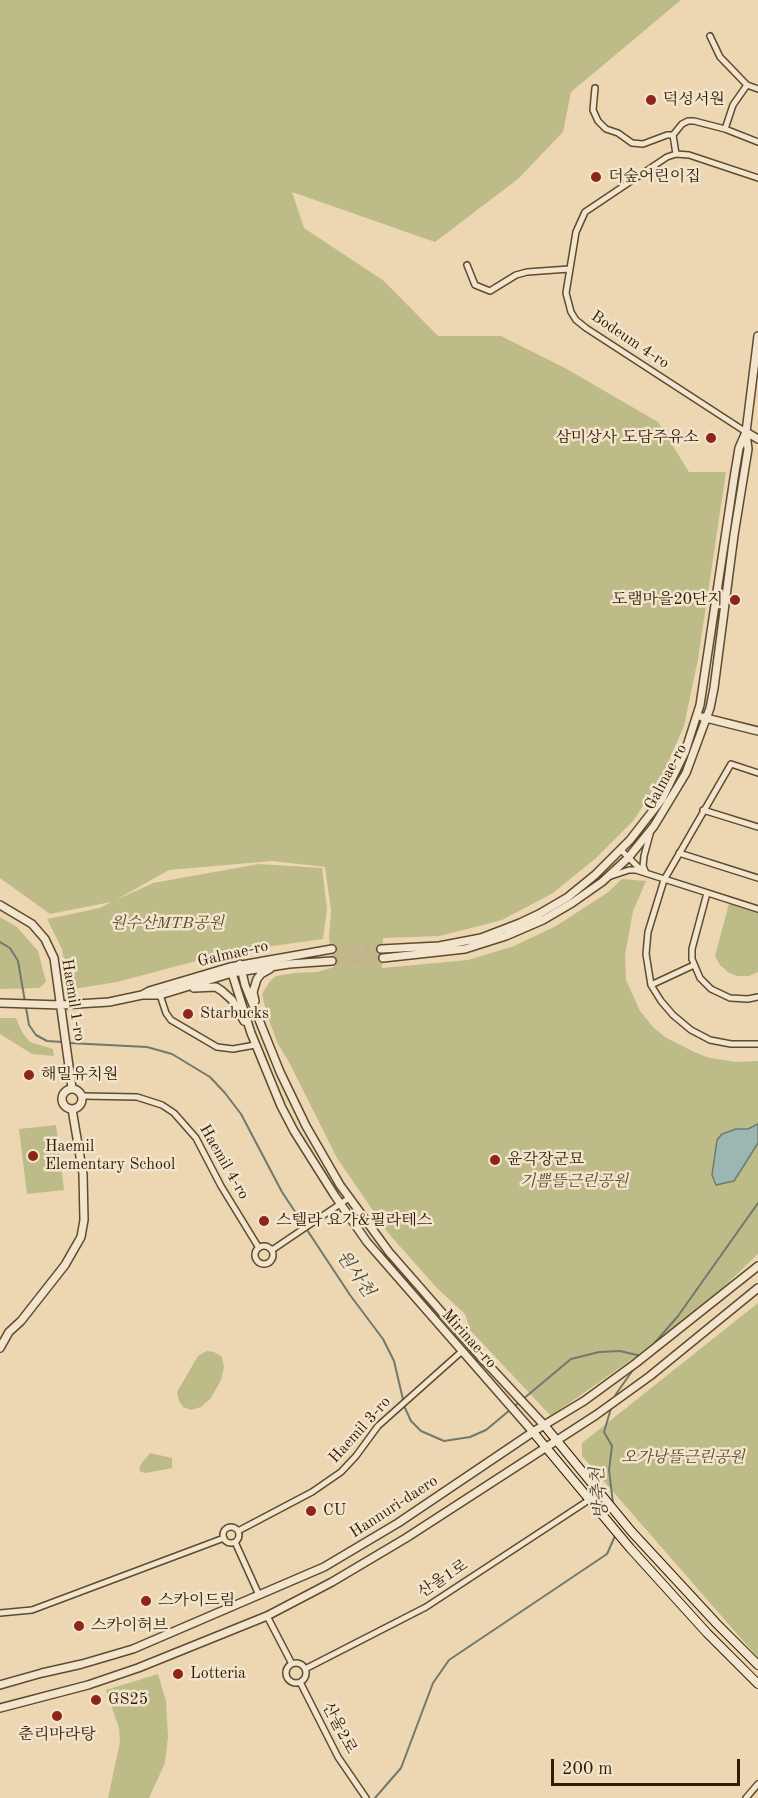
<!DOCTYPE html>
<meta charset="utf-8">
<style>
body{margin:0}
#map{position:relative;width:758px;height:1798px;overflow:hidden;background:#edd6b2;font-family:"Old Standard TT",serif}
canvas{display:block}
.scale{position:absolute;left:551px;top:1759px;width:189px;height:27px;box-sizing:border-box;border:3px solid #2f1d02;border-top:0;padding-left:8px;font-size:18px;line-height:21px;white-space:nowrap;color:#2f1d02;-webkit-text-stroke:4px #f3e4cd;paint-order:stroke}
</style>
<div id="map">
<canvas width="758" height="1798"></canvas>
<div class="scale">200 m</div>
</div>
<script>
const ctx = document.querySelector('canvas').getContext('2d');
ctx.lineJoin = 'round';
function paint(path, color) { ctx.fillStyle = color; ctx.fill(path, 'evenodd'); }
const toPath = rows => new Path2D(rows.map(r => 'M' + r).join(''));
function trace(path, color, width, dash) { ctx.strokeStyle = color; ctx.lineWidth = width; ctx.lineCap = dash ? 'butt' : 'round'; ctx.setLineDash(dash || []); ctx.stroke(path); }
function write(font, color, halo, rows, align = 'center') {
  ctx.font = font + ' "Old Standard TT","Noto Serif KR",serif'; ctx.lineWidth = 5; ctx.setLineDash([]); ctx.textBaseline = 'middle'; ctx.strokeStyle = halo; ctx.fillStyle = color; for (const [text, x, y, turn = 0] of rows) {
    ctx.save(); ctx.translate(x, y); ctx.rotate((+turn || 0) * Math.PI / 180); ctx.textAlign = isNaN(turn) ? turn : align; if (halo) ctx.strokeText(text, 0, 0); ctx.fillText(text, 0, 0); ctx.restore();
  }
}
paint(toPath([
 [0,0,681,0,571,92,563,132,518,179,435,242,292,192,304,228,384,281,438,336,501,336,565,368,658,422,689,472,726,472,698,659,684,726,663,774,634,820,596,858,553,893,502,920,440,936,383,938,382,968,468,960,514,946,556,926,607,893,622,879,646,881,633,911,625,955,626,980,640,1011,653,1027,665,1037,694,1052,710,1058,736,1062,758,1061,758,1254,712,1298,632,1359,551,1416,470,1330,465,1314,436,1287,389,1234,337,1158,290,1064,278,1044,267,1015,262,994,270,981,276,976,294,973,317,972,334,967,329,939,331,910,325,867,272,861,169,870,114,901,153,883,259,864,322,868,327,909,323,939,230,952,117,982,74,989,68,983,62,949,47,919,100,908,111,902,50,914,0,878],
 [730,900,758,909,758,972,749,976,737,976,728,972,720,965,715,956],
 [0,917,17,927,38,951,46,982,39,988,0,989],
 [0,1018,16,1018,22,1032,30,1042,53,1049,54,1056,32,1054,0,1034],
 [56,1125,64,1190,27,1194,19,1129],
 [758,1303,758,1658,582,1456,582,1443],
 [207,1351,214,1352,222,1357,224,1367,221,1380,211,1398,201,1407,191,1410,183,1407,179,1401,177,1392,198,1356],
 [150,1453,172,1458,172,1468,146,1473,141,1472,139,1469,141,1464],
 [158,1674,166,1701,168,1737,165,1763,149,1798,108,1798,120,1742,119,1728,106,1690]
]), '#bdbc88');
const water = toPath([
 [758,1124,758,1143,734,1181,716,1185,712,1175,717,1140,722,1134,736,1129,748,1129,758,1124]
]);
paint(water, '#9bb7b4');
trace(water, '#70796d', 1.5);
trace(toPath([
 [0,942,10,948,18,961,29,1025,36,1035,47,1041,63,1042],
 [69,1043,147,1047,172,1054,210,1077,225,1093,241,1114,282,1192,350,1295,383,1339,394,1361,405,1408,411,1421,421,1431,444,1441,470,1437,486,1430,571,1359,599,1352,620,1351,641,1356],
 [652,1346,678,1316,758,1203],
 [614,1400,616,1394,635,1367],
 [612,1405,604,1432,612,1446,609,1470,613,1503],
 [375,1798,401,1768,433,1683,449,1660,607,1554,615,1536]
]), '#70796d', 2);
trace(toPath([
 [332,949,381,949],
 [332,961,383,958]
]), '#c7b18f', 7, [7, 3.5]);
const minor = toPath([
 [710,36,720,57,747,85,758,89],
 [595,88,593,110,598,121,606,129,618,133,632,143,643,144,667,135,673,135],
 [725,129,733,105,747,85],
 [676,154,673,135,682,124,688,121,694,121,725,129,758,142],
 [467,265,475,285,490,291,516,275,527,272,569,269],
 [746,432,586,328,576,320,571,312,566,293,576,232,585,212,667,157,676,154,689,155,758,178],
 [758,773,731,764,664,880,648,932,646,954,651,985,661,1001,673,1015,691,1030,710,1040,731,1044,758,1044],
 [703,810,758,827],
 [621,850,642,871],
 [679,853,758,878],
 [646,873,643,866,644,856,650,834],
 [611,876,629,870,636,870,758,909],
 [707,893,692,949,692,959,700,978,711,989,730,998,748,999,758,997],
 [651,985,694,965],
 [160,995,166,1013,171,1020,217,1047,233,1049,255,1045],
 [82,1096,137,1097,162,1105,174,1113,196,1138,221,1186,259,1248],
 '255 1255a9 9 0 1 1 18 0a9 9 0 1 1-18 0Z',
 [272,1250,349,1198],
 '223 1535a8 8 0 1 1 16 0a8 8 0 1 1-16 0Z',
 [238,1531,312,1492,341,1472,356,1456,378,1426,461,1352],
 [235,1542,259,1595],
 [0,1613,32,1610,224,1538],
 [267,1616,292,1664],
 '286 1673a10 10 0 1 1 20 0a10 10 0 1 1-20 0Z',
 [305,1669,426,1607,589,1500],
 [300,1682,338,1757,366,1798],
 [746,1798,758,1784]
]);
const tertiary = toPath([
 [746,432,758,439],
 [702,717,758,731],
 [0,905,32,924,45,939,54,958,72,1088],
 [381,949,439,946,481,938,520,923,539,914,568,897,595,875,630,840,662,799,685,752,700,705,734,478,739,448,746,432,758,336],
 [383,958,465,949,506,936,543,920,572,903,602,882,628,858,654,826,686,773,710,708,714,688,734,535,748,449,746,434],
 [240,964,245,985,280,1072,306,1126,340,1185,389,1252,480,1356,544,1425],
 [230,967,251,1033,281,1106,294,1131,335,1196,367,1242,533,1432],
 [194,988,216,987,222,991,232,1000,244,1021],
 [142,995,149,991,230,967,332,949],
 [255,1001,253,992,257,979,261,974,270,969],
 [0,1003,61,1005,109,1002,142,995,160,995,232,973,289,964,332,961],
 '62 1099a10 10 0 1 1 20 0a10 10 0 1 1-20 0Z',
 [0,1348,9,1332,21,1321,65,1265,81,1237,84,1220,83,1174,72,1109],
 [0,1685,42,1673,82,1664,133,1649,324,1567,398,1523,536,1430,584,1401,636,1363,758,1266],
 [0,1708,88,1685,138,1668,267,1616,332,1582,406,1538,596,1415,650,1376,758,1288]
]);
const secondary = toPath([
 [544,1425,631,1531,717,1624,758,1665],
 [533,1432,630,1548,707,1633,758,1684]
]);
trace(minor, '#5e4b2e', 8);
trace(tertiary, '#5e4b2e', 10);
trace(secondary, '#2f1d02', 10);
trace(minor, '#f3e4cd', 5);
trace(tertiary, '#f3e4cd', 7);
trace(secondary, '#f3e4cd', 8);
for (const [x, y, r, color] of [
 [651,100,6,"#8f2418"],
 [596,177,6,"#8f2418"],
 [711,438,6,"#8f2418"],
 [735,600,6,"#8f2418"],
 [188,1014,6,"#8f2418"],
 [29,1075,6,"#8f2418"],
 [33,1156,6,"#8f2418"],
 [495,1160,6,"#8f2418"],
 [264,1221,6,"#8f2418"],
 [311,1511,6,"#8f2418"],
 [146,1601,6,"#8f2418"],
 [79,1626,6,"#8f2418"],
 [178,1674,6,"#8f2418"],
 [96,1700,6,"#8f2418"],
 [57,1716,6,"#8f2418"]
]) { const dot = new Path2D(); dot.arc(x, y, r, 0, 2 * Math.PI); ctx.fillStyle = color; ctx.fill(dot); trace(dot, '#f3e4cd', 2); }
write('16px', '#2f1d02', '#f3e4cd', [
 ["덕성서원",663,100],
 ["더숲어린이집",608,177],
 ["삼미상사 도담주유소",699,438,"right"],
 ["도램마을20단지",723,600,"right"],
 ["Starbucks",200,1014],
 ["해밀유치원",41,1075],
 ["Haemil",45,1147],
 ["Elementary School",45,1165],
 ["윤각장군묘",507,1160],
 ["스텔라 요가&필라테스",276,1221],
 ["CU",323,1511],
 ["스카이드림",158,1601],
 ["스카이허브",91,1626],
 ["Lotteria",190,1674],
 ["GS25",108,1700],
 ["춘리마라탕",57,1735,"center"]
], 'left');
write('16px', '#2f1d02', '#f3e4cd', [
 ["Bodeum 4-ro",630,340,34],
 ["Galmae-ro",666,777,-62],
 ["Galmae-ro",233,954,-13],
 ["Haemil 1-ro",73,1000,81],
 ["Haemil 4-ro",224,1162,60],
 ["Mirinae-ro",469,1339,48],
 ["Haemil 3-ro",360,1430,-48],
 ["Hannuri-daero",394,1507,-33],
 ["산울1로",443,1579,-33],
 ["산울2로",339,1728,62]
]);
write('italic 16px', '#5a4d2a', '#f3e4cd', [
 ["원수산MTB공원",167,924],
 ["기쁨뜰근린공원",574,1182],
 ["오가낭뜰근린공원",683,1458]
]);
write('italic 18px', '#4f4b37', '#f3e4cd', [
 ["원사천",355,1274,55],
 ["방축천",600,1493,-95]
]);
</script>
